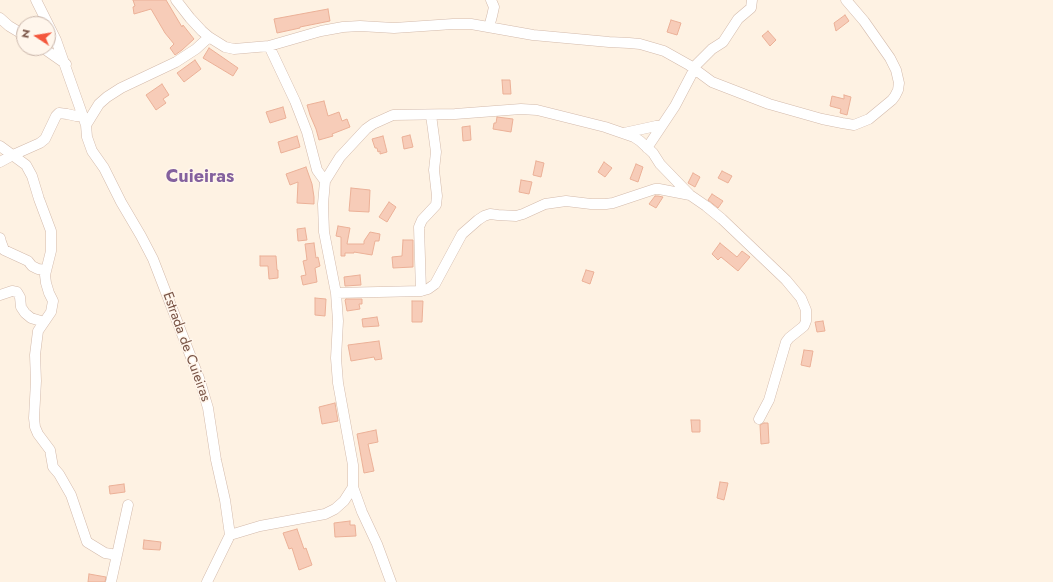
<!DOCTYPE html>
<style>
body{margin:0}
#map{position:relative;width:1053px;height:582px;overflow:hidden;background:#fef2e3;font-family:Jost,sans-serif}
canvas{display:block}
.north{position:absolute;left:16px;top:16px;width:40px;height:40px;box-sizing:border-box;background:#fff6ec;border:1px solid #c9b5aa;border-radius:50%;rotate:282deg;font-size:11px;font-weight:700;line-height:16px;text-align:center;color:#795446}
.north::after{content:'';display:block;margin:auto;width:14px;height:18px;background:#f4573c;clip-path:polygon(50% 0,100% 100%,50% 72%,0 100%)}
</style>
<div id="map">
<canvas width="1053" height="582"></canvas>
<div class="north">N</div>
</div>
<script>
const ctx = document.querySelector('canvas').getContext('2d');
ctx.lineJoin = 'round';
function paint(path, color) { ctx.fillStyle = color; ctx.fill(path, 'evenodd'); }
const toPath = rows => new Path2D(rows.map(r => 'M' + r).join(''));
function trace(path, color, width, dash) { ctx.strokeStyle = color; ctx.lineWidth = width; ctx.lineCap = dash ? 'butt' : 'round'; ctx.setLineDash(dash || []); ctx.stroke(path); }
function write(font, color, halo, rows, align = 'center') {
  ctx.font = font + ' Jost,sans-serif'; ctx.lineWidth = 3; ctx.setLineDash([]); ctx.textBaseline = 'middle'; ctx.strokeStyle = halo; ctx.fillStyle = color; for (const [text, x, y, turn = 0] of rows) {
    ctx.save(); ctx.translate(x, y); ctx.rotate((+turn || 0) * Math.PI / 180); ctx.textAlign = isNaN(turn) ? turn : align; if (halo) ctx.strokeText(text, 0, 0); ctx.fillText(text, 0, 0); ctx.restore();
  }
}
const building = toPath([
 [133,0,166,0,182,27,183,25,194,39,182,50,175,55,170,48,174,44,165,33,151,9,134,14,133,7,135,6,133,0],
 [328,9,330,21,300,27,300,28,277,33,274,19,328,9],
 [845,15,849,21,836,31,834,23,845,15],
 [671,20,681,23,677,35,667,32,671,20],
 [768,31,776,40,770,46,762,36,768,31],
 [209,48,238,68,233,76,203,58,209,48],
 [195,60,201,69,184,82,177,73,195,60],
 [502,80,510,80,511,94,503,94,502,80],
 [162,84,169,95,163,99,166,103,156,110,146,95,162,84],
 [844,95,851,97,847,115,840,113,841,109,830,106,832,96,844,99,844,95],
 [324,101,328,116,339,112,342,121,347,119,350,127,332,134,333,136,319,140,316,129,310,115,307,105,324,101],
 [283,107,286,118,270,123,266,112,283,107],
 [497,117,513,119,511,132,493,129,494,123,496,123,497,117],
 [470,126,471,140,463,141,462,127,470,126],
 [410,135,413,147,404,149,402,137,410,135],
 [297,136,300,147,281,153,278,142,297,136],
 [383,136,387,152,380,154,380,151,378,152,377,148,375,148,372,139,383,136],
 [536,161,544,163,541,177,533,175,536,161],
 [604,162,612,168,605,177,598,172,604,162],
 [636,164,643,167,638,182,630,179,636,164],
 [306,167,312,184,314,197,314,204,297,203,298,182,290,185,286,174,306,167],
 [722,171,732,176,728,183,718,178,722,171],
 [693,173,700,177,695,187,688,183,693,173],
 [521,180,532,182,529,194,519,192,521,180],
 [351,188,370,190,369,212,349,211,351,188],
 [712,194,723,201,718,208,708,200,712,194],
 [655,196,658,196,663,197,656,208,649,204,655,196],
 [389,202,396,207,387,222,379,217,389,202],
 [338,226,350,228,347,244,364,244,364,241,370,232,380,234,379,241,375,241,372,255,354,252,354,253,345,253,345,256,341,256,341,237,336,236,338,226],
 [305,228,307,240,298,241,297,229,305,228],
 [403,240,413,240,413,267,393,268,392,257,402,256,403,240],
 [314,243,316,258,318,257,320,266,315,268,317,282,303,285,301,276,306,275,303,261,307,260,305,244,314,243],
 [720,243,737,257,742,251,750,257,738,271,721,257,718,260,712,254,720,243],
 [260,256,276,256,277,270,278,270,278,278,269,279,268,266,260,266,260,256],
 [586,270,594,272,590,284,582,281,586,270],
 [360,275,361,285,345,286,344,277,360,275],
 [315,298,326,299,325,316,315,315,315,298],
 [346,299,362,299,362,304,359,304,360,309,347,311,345,300,346,299],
 [412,301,423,301,422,322,412,322,412,301],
 [377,317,379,326,363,327,362,319,377,317],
 [823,321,825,331,817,332,815,322,823,321],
 [379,341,382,359,375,360,374,357,351,361,348,345,379,341],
 [804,350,813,351,810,367,801,365,804,350],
 [335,403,338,421,322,424,319,407,335,403],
 [691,420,700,420,700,432,692,432,691,420],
 [764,423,768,423,769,443,761,444,760,425,764,423],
 [376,430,378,442,368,444,374,471,364,473,357,434,376,430],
 [720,482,728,483,724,500,717,498,720,482],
 [124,484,125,492,110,494,109,486,124,484],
 [350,521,350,525,355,525,356,536,335,537,334,523,350,521],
 [297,529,304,549,306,548,312,565,299,570,292,548,289,549,283,533,297,529],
 [144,540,161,542,160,550,143,549,144,540],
 [89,574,106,577,105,582,88,582,89,574]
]);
paint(building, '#f7ccb8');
trace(building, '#ebb097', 1);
const minor = toPath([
 [36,0,56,40,86,125,87,137,92,151,104,168,121,202,141,236,153,259,199,378,208,408,216,460,225,500,230,535,207,582],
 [176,0,190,18,202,31,209,37,225,47,234,49,269,46,321,31,343,27,360,26,394,28,453,24,471,24,533,35,609,42,629,43,640,44,664,51,689,65,712,82,769,104,822,119,842,123,854,125,869,119,892,100,895,96,898,90,899,83,896,70,890,58,864,21,846,0],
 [0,18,9,26,24,35],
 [489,27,492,16,494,7,491,0],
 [269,46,295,101,307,132,317,170,325,181],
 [43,48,66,64],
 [86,125,99,104,107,97,121,88,176,62,196,49,209,37],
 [624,133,656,126,661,126],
 [0,146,26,165,32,176,39,199,51,231,51,251,45,275,46,283,49,293,53,301,51,312,38,331,35,355,36,381,34,418,35,427,38,434,50,450,53,467,59,474,71,495,87,542,105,553,117,555],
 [647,148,675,106,697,64,712,49,723,42,738,19,751,8,752,0],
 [0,162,13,155,40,143,45,139,56,116,59,113,67,114,76,116,82,116],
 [0,238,1,242,4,250,28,261,32,266,38,269,46,270],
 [421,291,419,227,422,220,436,205,437,196,434,170,436,152,431,115],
 [336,293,421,291,428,289,435,284,462,234,478,220,484,216,490,214,498,215,516,216,523,214,545,204,566,201,591,204,606,204,613,203,655,189,659,189,690,195],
 [0,295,12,291,17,292,20,297,21,307,25,313,31,318,44,322],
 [353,487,362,512,377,544,391,582],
 [230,535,260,526,325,514,335,509,344,501,353,487,353,465,338,383,336,358,338,321,336,293,324,232,323,204,325,181,340,157,366,129,373,124,393,115,455,114,521,109,537,110,605,127,634,137,640,141,653,153,660,164,690,195,706,206,722,219,786,280,801,298,806,310,806,321,804,326,789,338,786,342,769,400,759,419],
 [111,582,128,505]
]);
trace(minor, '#d3baab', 11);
trace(minor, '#fff', 10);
write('14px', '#795446', '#fff6ec', [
 ["Estrada de Cuieiras",186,347,70]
]);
write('bold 18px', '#84619e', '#fff6ec', [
 ["Cuieiras",200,178]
]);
</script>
